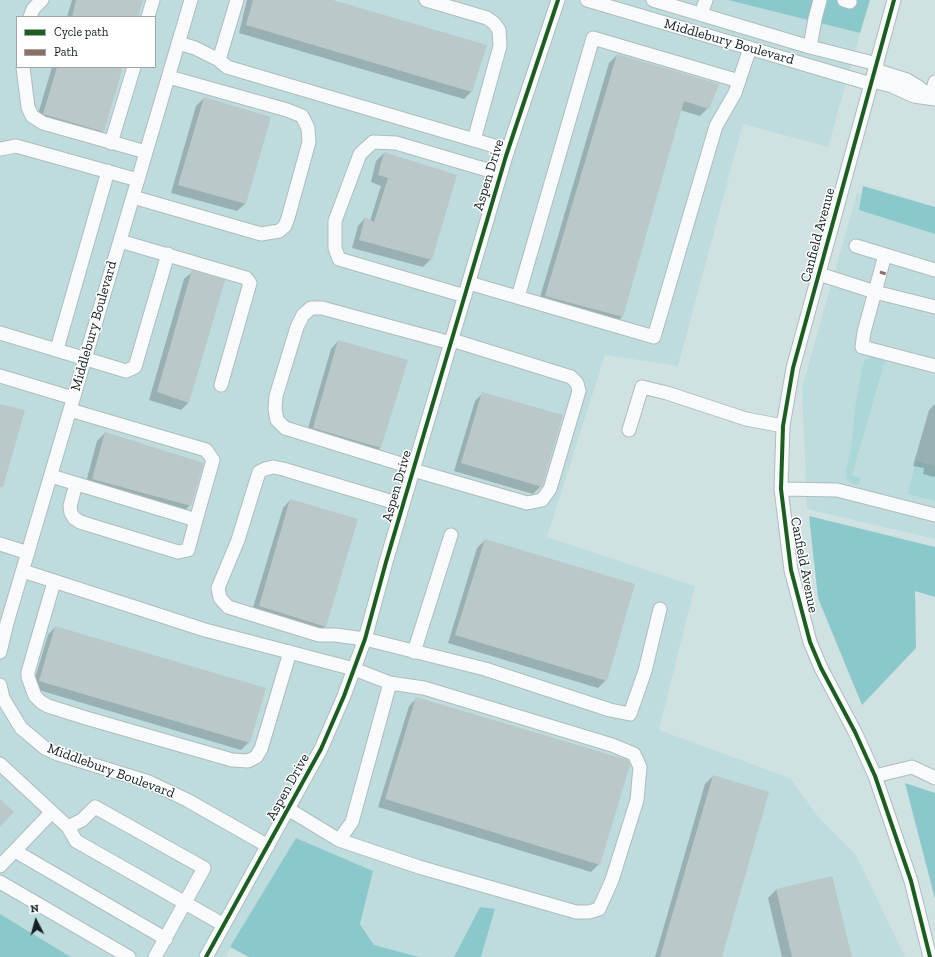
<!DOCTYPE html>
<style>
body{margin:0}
#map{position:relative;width:935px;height:957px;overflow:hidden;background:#d0e1e2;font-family:"Zilla Slab",serif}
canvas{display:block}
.legend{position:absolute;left:16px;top:16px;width:140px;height:52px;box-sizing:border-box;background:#fff;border:1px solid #a1a5a6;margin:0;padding:5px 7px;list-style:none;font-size:12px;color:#131f20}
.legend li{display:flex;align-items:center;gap:8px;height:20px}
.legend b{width:20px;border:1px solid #a1a5a6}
.north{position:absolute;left:16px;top:901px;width:40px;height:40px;-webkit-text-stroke:3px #fff;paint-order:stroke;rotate:354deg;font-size:11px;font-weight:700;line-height:16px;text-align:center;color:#131f20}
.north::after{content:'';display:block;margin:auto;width:14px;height:18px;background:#131f20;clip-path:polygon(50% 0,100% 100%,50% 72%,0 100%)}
</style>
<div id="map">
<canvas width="935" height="957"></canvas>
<ul class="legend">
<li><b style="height:5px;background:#1b5e20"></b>Cycle path</li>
<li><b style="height:5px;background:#8d6e63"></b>Path</li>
</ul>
<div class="north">N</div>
</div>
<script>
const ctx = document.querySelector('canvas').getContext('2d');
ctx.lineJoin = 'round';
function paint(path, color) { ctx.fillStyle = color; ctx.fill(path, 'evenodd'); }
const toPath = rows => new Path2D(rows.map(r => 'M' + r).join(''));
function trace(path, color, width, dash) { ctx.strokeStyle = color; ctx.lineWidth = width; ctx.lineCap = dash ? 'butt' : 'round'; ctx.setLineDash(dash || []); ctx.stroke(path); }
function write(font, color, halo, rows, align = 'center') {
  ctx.font = font + ' "Zilla Slab",serif'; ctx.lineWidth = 3; ctx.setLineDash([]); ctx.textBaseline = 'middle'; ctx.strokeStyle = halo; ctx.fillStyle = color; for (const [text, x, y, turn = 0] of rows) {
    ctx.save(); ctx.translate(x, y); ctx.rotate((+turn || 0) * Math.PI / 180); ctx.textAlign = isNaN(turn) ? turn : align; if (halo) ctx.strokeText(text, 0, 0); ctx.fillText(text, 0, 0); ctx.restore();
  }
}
paint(toPath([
 [0,0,728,0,860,33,828,147,743,124,678,366,605,355,547,537,695,586,659,730,790,778,817,815,856,855,905,957,481,957,495,910,480,907,454,957,419,957,374,945,360,923,373,871,296,838,225,957,71,957,0,914],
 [17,17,155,17,155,67,17,67],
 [857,193,935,216,935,539,807,509,802,388]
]), '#bedcde');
paint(toPath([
 [872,357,878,357,894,362,885,360,852,475,861,478,859,484,855,485,847,480,846,472,851,448,855,408,862,368,865,360],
 [916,461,935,466,935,501,908,494]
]), '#acd7d9');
paint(toPath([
 [728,0,870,0,860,33],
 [863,186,935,207,935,234,859,210],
 [809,516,935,547,935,597,915,591,916,648,862,705,818,598],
 [905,783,935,793,935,899],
 [296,838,373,871,360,924,374,945,419,957,249,957,230,947],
 [480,907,495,909,481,957,454,957],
 [0,914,71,957,0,957]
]), '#8bc8cb');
paint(toPath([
 [72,0,142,0,137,17,67,17],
 [247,0,330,0,472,91,464,99,239,33],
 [617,55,708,108,700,116,680,110,622,317,614,324,538,304,609,63],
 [52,67,122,67,103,131,95,139,36,121],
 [204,98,245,204,237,211,171,193,196,106],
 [384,153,431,259,423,267,352,248,358,226,365,218,370,221,381,186,371,182,376,161],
 [192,272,188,403,181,410,149,400,184,279],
 [338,341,380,448,373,456,306,435,331,349],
 [483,393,541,486,533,494,454,471,475,401],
 [935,404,935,476,934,477,923,474,924,468,913,466,929,410],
 [105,433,190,505,182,513,85,486,97,441],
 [290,500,326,626,318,634,251,614,283,508],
 [485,540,606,680,598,688,448,643,477,548],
 [55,627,249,742,241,750,32,688,48,635],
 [417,698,599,864,591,872,378,807,409,706],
 [713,776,721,957,655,957,705,784],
 [832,877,851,957,782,957,768,898,776,890]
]), '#0003');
paint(toPath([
 [76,0,143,0,138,17,72,17],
 [253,0,333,0,487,45,472,92,246,25],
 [617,54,719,84,709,109,684,101,623,317,545,296],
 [57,67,123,67,104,132,43,114],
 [204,97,271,117,246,204,178,185],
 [384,152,457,175,432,260,359,240,365,217,374,222,388,178,378,175],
 [192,270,225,280,189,403,157,392],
 [338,340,408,360,381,448,313,428],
 [482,392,563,415,542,487,461,463],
 [0,404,25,410,3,487,0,487],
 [105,432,204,463,191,506,92,479],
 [290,499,358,519,326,627,259,606],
 [485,539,635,584,607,681,455,635],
 [55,626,266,688,250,743,39,681],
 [416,697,628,760,630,765,600,865,385,799],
 [713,775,769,792,722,957,660,957],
 [0,799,14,812,0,827],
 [832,876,852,957,792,957,776,889]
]), '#bbc8c9');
const minor = toPath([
 [426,0,487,18,494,23,499,30,500,46,474,140],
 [587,0,871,84],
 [653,0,810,47,877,64],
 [844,0,850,2],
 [894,0,793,368,783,426,781,489,791,570,810,642,821,668,855,732,875,776,911,881,930,957],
 [701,14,706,0],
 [30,17,33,9,42,0],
 [148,17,153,0],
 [178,43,195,48,219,60,227,67,508,150],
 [810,47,815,19,820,0],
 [219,60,237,0],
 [23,67,28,107,32,116,43,123,146,152],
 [875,70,907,80,920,88,930,98],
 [872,81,892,86,914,96,935,99],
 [930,98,935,82],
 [111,143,134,67],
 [0,149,16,146,138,180],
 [133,197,261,234,279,231,285,226,288,218,309,142,308,128,302,116,287,110,169,77],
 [120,241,246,278,250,283,221,385],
 [856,246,935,270],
 [885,255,864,332,862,347,935,366],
 [819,274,875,292,935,307],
 [469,283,654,337,716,126,735,93,750,48],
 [465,296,339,259,335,248,335,221,360,154,373,142,396,143,501,174],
 [518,297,593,38,739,81],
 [0,333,126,371,135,367,168,254],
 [57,349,108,171],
 [0,376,73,398],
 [629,430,642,387,667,393,746,419,783,426],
 [414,468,285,428,277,420,275,409,276,396,297,327,303,315,311,308,322,308,451,343],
 [413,470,527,503,542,500,550,489,579,391,577,383,571,377,452,340],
 [51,476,196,520,213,460,206,450,70,410],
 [76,484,70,506,71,513,74,518,80,522,178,552,188,550,196,520],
 [781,489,837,490,935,515],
 [403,505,283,469,273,467,265,469,259,472,238,540,218,588,220,598,228,607,319,635,335,635,365,639,485,669,610,710,630,714,645,671,660,609],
 [0,544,28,553],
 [23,571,205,630,354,669,390,683,352,822,339,840],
 [54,582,28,672,28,677,35,696,41,702,48,706,86,718,232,760,248,761,256,757,261,749,290,652],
 [0,652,7,623,191,0],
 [414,652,451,535],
 [0,685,3,698,21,728,45,748,58,754,149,782,187,800,268,846],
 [0,764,68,827,82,820,95,807,204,868,155,957],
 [875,776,912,767,935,778],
 [288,809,339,840,419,867,576,912,589,912,599,909,612,880,637,800,640,767,634,754,612,745,424,688,390,683],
 [68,827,76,841,224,925],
 [15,851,166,939],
 [0,866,51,813],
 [0,882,129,957],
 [206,957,321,749,344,696,365,639,386,562,506,156,558,0]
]);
trace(minor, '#aebcbd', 15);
trace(minor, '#f8fafb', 13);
trace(toPath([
 [880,272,886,274]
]), '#8d6e63', 3, [6, 3]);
trace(toPath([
 [894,0,793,368,783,426,781,489,791,570,810,642,821,668,855,732,875,776,911,881,930,957],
 [206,957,321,749,344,696,365,639,386,562,506,156,558,0]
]), '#1b5e20', 4);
write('14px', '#131f20', '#fff', [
 ["Middlebury Boulevard",729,42,16],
 ["Aspen Drive",489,175,-73],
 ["Canfield Avenue",818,235,-75],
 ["Middlebury Boulevard",94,326,-74],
 ["Aspen Drive",397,486,-74],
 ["Canfield Avenue",804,565,79],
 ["Middlebury Boulevard",111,771,20],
 ["Aspen Drive",288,787,-61]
]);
</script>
